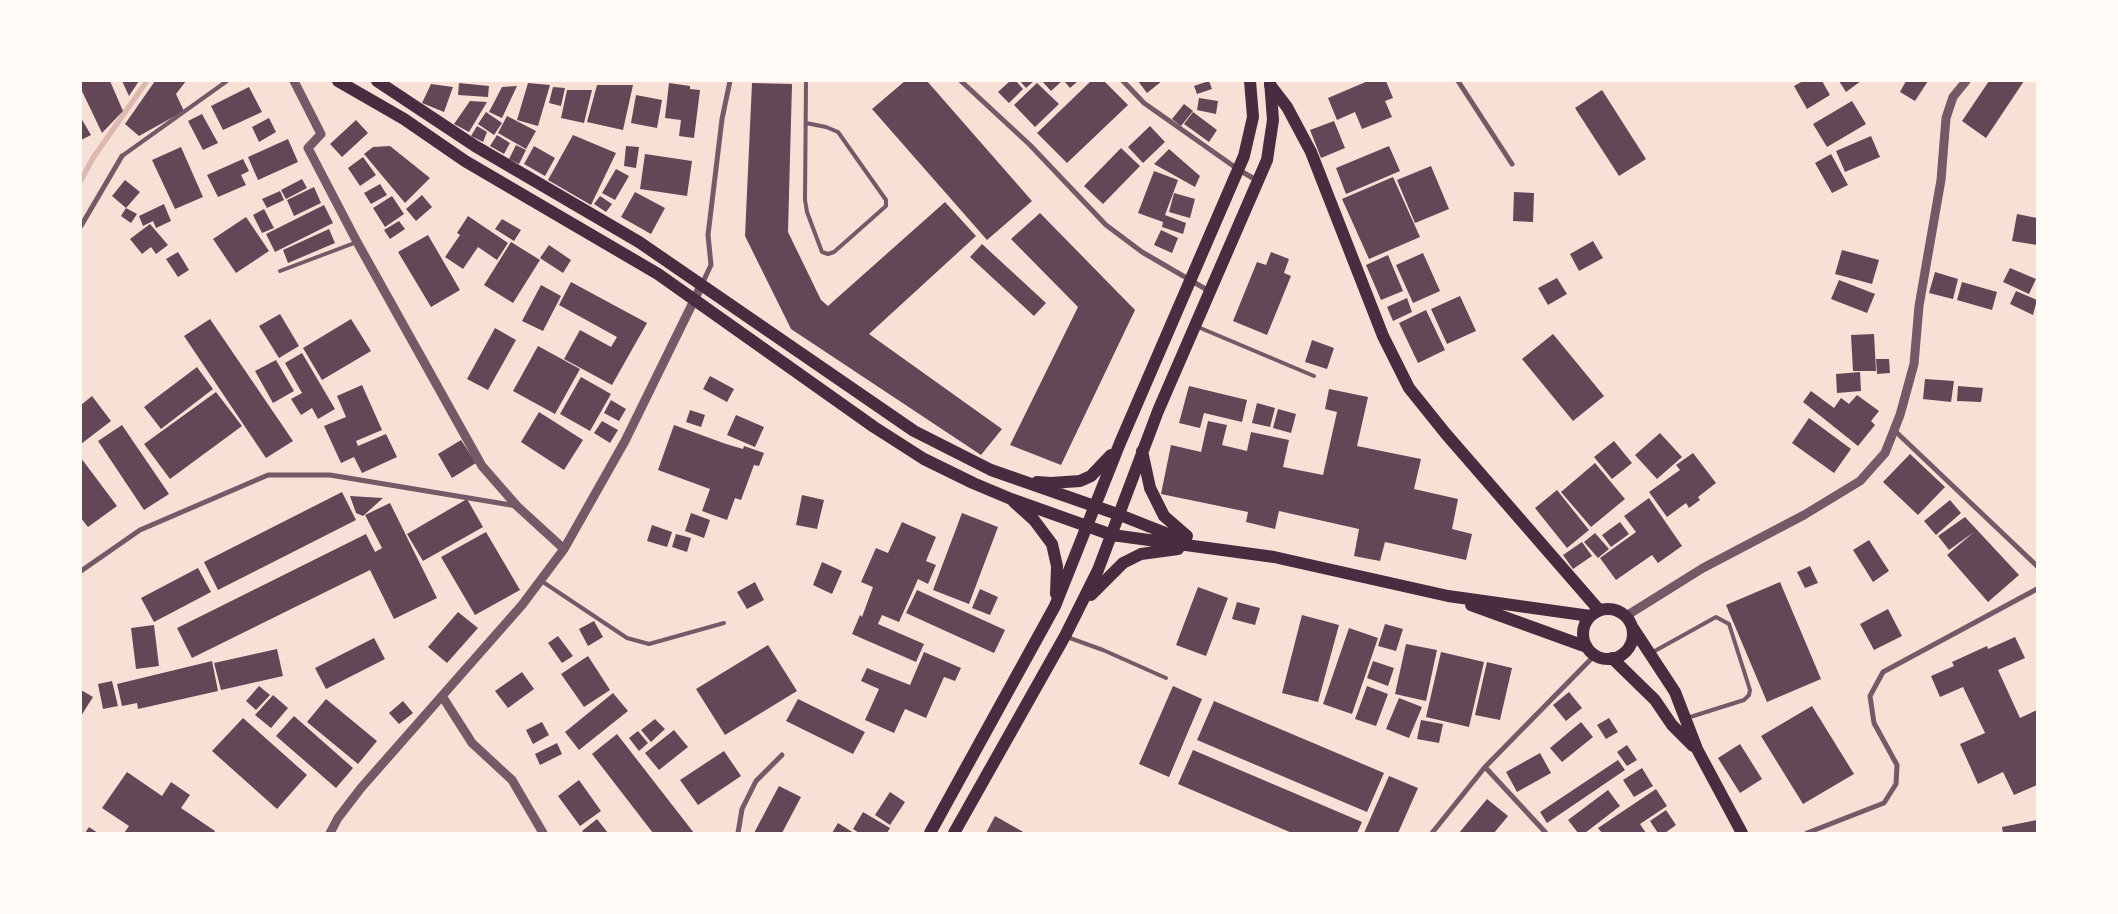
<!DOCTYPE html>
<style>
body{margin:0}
#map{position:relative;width:2118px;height:914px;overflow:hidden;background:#f7e1d7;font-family:"Open Sans",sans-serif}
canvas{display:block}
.frame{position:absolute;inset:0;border:82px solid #fffaf5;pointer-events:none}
</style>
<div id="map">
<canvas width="2118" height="914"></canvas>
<div class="frame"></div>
</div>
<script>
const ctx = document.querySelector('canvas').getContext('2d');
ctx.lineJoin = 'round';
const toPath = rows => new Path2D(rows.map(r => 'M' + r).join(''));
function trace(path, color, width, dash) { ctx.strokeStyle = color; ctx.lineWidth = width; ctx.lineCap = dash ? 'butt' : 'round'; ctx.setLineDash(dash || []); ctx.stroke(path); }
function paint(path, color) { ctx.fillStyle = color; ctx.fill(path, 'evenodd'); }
trace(toPath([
 [81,180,93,158,147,81]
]), '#dcb8b0', 5.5);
paint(toPath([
 [81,81,110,81,123,111,102,133,81,89],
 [122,81,139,81,129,96],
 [155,81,186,81,176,94,184,111,139,136,125,124],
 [905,81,927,81,1032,201,987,240,872,109],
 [1010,81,1016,81,1023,89,1009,103,998,92],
 [1020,81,1034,81,1026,88],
 [1042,81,1062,81,1051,91],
 [1064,81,1078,81,1070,88],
 [1091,81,1104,81,1128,105,1067,163,1037,133],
 [1138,81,1162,81,1147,93],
 [1209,81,1212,89,1197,94,1194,86],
 [1368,81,1386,81,1393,98,1385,101,1392,117,1362,129,1355,112,1337,120,1328,98],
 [1803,81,1822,81,1830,95,1807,109,1794,86],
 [1839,81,1861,81,1846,92],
 [1906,81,1928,81,1915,101,1900,92],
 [1989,81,2024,81,1986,138,1962,121],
 [459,83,489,86,488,97,458,95],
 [528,83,550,85,538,126,517,120],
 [669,83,690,86,690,89,700,90,694,138,679,136,681,120,665,118],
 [752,83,792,84,788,232,821,300,828,306,945,202,976,236,869,334,1002,429,981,455,791,329,745,236],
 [1037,83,1059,104,1035,127,1014,105],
 [431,84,453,87,444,112,422,103],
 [597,85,633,85,623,130,587,122],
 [517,86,502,118,489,112,502,87],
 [249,87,262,112,223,130,211,106],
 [553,87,565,88,561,106,549,103],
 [567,90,592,90,584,123,561,118],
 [1602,90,1646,159,1619,176,1575,108],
 [636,95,662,100,657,128,631,123],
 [1199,98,1218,101,1216,114,1197,110],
 [470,101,487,102,469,132,454,124],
 [1852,101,1866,124,1827,147,1813,124],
 [1184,104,1193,111,1181,126,1172,119],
 [486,112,502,123,494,135,478,124],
 [1193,112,1217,130,1209,142,1184,124],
 [202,114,218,143,203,150,188,121],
 [507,116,536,131,526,149,498,133],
 [81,118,91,135,81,140],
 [269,118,276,132,259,142,252,127],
 [356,120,368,133,342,157,330,144],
 [1334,121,1345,148,1321,158,1310,130],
 [477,126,487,132,483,142,471,136],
 [1150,126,1165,142,1143,163,1128,147],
 [497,135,510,143,504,154,490,146],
 [573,135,616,153,591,205,548,180],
 [1871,136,1880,157,1845,172,1836,151],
 [288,139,298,162,258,180,248,157],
 [516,145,526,150,519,164,509,159],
 [390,146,430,178,405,203,364,154,373,147],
 [534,146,555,158,545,176,524,164],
 [626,146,639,147,636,168,624,166],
 [1389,146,1400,171,1346,194,1336,168],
 [181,147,203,197,175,209,152,160],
 [1121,148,1140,166,1103,204,1084,186],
 [1169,149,1200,176,1195,187,1154,164],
 [645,154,692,161,687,196,640,189],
 [1831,154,1848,185,1832,193,1815,163],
 [363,157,376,175,360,186,348,168],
 [243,159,249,171,241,175,246,185,218,197,207,175],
 [1431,166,1449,209,1415,223,1397,180],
 [616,169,629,176,615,200,602,193],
 [1154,171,1178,180,1165,215,1186,223,1183,234,1162,227,1163,222,1138,213],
 [1393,177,1420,237,1369,259,1342,199],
 [302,179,307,188,286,199,281,190],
 [125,180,140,192,126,208,112,196],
 [380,184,387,195,371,204,364,193],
 [314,187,321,203,294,216,287,200],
 [280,191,284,200,267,208,262,199],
 [635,192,665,208,651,234,621,217],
 [1514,192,1534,193,1533,222,1513,221],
 [1174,193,1195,199,1190,218,1169,212],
 [422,195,432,207,416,221,406,209],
 [392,196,404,214,385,227,373,208],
 [600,196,612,204,606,212,594,204],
 [164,204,171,221,156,228,153,221,143,226,139,216],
 [324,205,333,223,275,252,266,234],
 [126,208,137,214,131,223,121,216],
 [264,209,274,228,262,233,253,215],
 [1040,213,1135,310,1061,465,1010,445,1078,307,1011,239],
 [2017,214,2037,218,2037,245,2012,241],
 [468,216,508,243,497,260,478,247,463,269,445,257,460,235,457,233],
 [246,217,269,251,236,273,213,239],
 [502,219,521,230,514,241,495,229],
 [399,221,405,229,390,239,384,230],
 [150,224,168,245,156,254,151,247,142,254,130,239],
 [329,229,335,243,288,263,283,250],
 [1161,230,1178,238,1172,253,1154,245],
 [428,235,460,290,431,307,398,252],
 [1593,241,1603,258,1579,271,1570,254],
 [511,242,540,260,513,303,484,285],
 [982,244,1046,303,1034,316,970,257],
 [549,245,571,260,563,273,540,258],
 [1842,250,1879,260,1872,284,1835,274],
 [178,252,189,270,178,277,166,259],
 [1271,252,1289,259,1284,273,1291,276,1267,335,1233,321,1257,262,1266,265],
 [1423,253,1440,291,1413,303,1396,265],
 [1388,255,1403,291,1381,300,1366,265],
 [2010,268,2036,279,2029,294,2003,282],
 [1935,272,1958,279,1953,299,1929,293],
 [1557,278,1567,294,1548,305,1538,288],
 [1839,280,1875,294,1867,313,1831,299],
 [571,282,647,323,612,385,564,359,580,330,611,347,617,337,559,305],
 [1962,282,1997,292,1992,310,1957,300],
 [541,285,561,296,543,331,522,321],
 [2016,291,2037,300,2033,315,2010,304],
 [1460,296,1476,331,1447,344,1431,309],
 [1407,298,1412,312,1393,321,1387,307],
 [1426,310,1445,350,1418,363,1399,323],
 [280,314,299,346,279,358,259,326],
 [210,319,293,441,266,458,184,336],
 [351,319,371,351,322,380,303,348],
 [495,328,516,340,488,390,467,379],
 [1553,334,1604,396,1573,421,1522,359],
 [1874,334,1876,371,1853,371,1851,335],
 [1312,340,1334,348,1327,369,1305,362],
 [538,346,580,369,555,414,513,391],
 [302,353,335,409,318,419,312,408,301,415,291,399,302,393,285,363],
 [1876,359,1889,359,1890,373,1877,374],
 [276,360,294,391,273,403,255,371],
 [197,367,213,389,161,429,144,407],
 [1860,372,1861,391,1837,393,1836,374],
 [710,376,734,389,727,402,703,389],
 [581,377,611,394,590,431,560,414],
 [1925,379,1954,381,1951,402,1923,399],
 [362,385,382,430,356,441,358,446,386,434,397,457,362,473,354,457,341,463,324,426,346,417,337,396],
 [1189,386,1247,400,1242,422,1204,413,1200,428,1179,423],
 [1958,386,1983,388,1981,402,1957,401],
 [1329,389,1368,397,1357,446,1421,459,1414,489,1458,499,1452,529,1472,534,1466,560,1385,542,1380,561,1354,556,1359,529,1279,511,1275,529,1246,522,1248,512,1161,494,1171,445,1201,452,1208,421,1227,425,1222,445,1247,451,1251,432,1289,440,1283,467,1323,475,1337,412,1325,409],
 [1811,391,1834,408,1841,398,1849,404,1857,395,1879,411,1871,421,1875,425,1858,446,1803,402],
 [216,392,242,426,170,479,144,444],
 [92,396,111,421,81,444,81,405],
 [611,400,626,409,619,421,604,413],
 [1257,403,1275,408,1270,427,1252,423],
 [1278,409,1296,414,1291,433,1273,428],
 [690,410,705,415,701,427,686,422],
 [539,412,583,440,564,470,521,442],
 [736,415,764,427,755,447,727,435],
 [1809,418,1851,449,1834,473,1792,443],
 [602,421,618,430,610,443,594,433],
 [122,425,169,494,144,510,98,441],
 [674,425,726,444,743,449,744,446,764,453,759,466,754,465,741,500,735,498,727,520,702,511,710,489,658,470],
 [1660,433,1682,457,1657,479,1635,455],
 [461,440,476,463,452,478,438,454],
 [1614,441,1632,463,1612,479,1594,457],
 [1693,453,1716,483,1698,497,1700,500,1689,508,1686,503,1667,517,1649,492,1680,470,1676,465],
 [1910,454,1945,487,1918,515,1883,482],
 [81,458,117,506,88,527,81,518],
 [1595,463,1625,499,1591,527,1561,492],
 [1557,490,1589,530,1567,548,1535,508],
 [342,492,356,520,218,590,204,562],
 [802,495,824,500,817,529,796,525],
 [350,496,383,498,363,516,356,513],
 [1649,498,1682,546,1658,563,1652,555,1616,580,1600,558,1636,532,1624,516],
 [467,499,483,527,423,561,407,534],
 [1950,500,1961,513,1936,535,1924,521],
 [390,503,437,598,394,619,370,570,192,658,177,628,366,534,375,552,382,548,365,515],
 [691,513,710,520,704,538,685,531],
 [962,513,998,527,969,604,933,590],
 [1965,517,2019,575,1988,602,1947,555,1974,532,1949,550,1938,536],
 [902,522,936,537,926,561,936,565,928,584,918,579,899,622,882,615,878,624,924,644,916,662,852,634,860,615,862,617,873,587,861,582,876,548,888,553],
 [1620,522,1629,534,1611,547,1602,535],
 [652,525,672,532,667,547,647,541],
 [486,532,520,590,475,615,441,557],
 [1595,533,1609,549,1598,558,1584,542],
 [676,534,691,538,687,552,672,547],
 [1869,540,1889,571,1873,582,1853,550],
 [1582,542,1592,556,1573,569,1563,555],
 [822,562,842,571,832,594,813,585],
 [1810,566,1818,583,1805,588,1797,572],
 [198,568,211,592,154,622,141,598],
 [755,582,764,600,747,609,737,592],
 [1780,582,1821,679,1767,702,1726,605],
 [1198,587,1228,598,1206,656,1176,645],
 [980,589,998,597,990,615,972,608],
 [917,590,1005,630,994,653,906,613],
 [1237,602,1260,608,1255,625,1232,619],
 [1888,609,1902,636,1874,650,1860,624],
 [458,612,478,628,447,663,428,647],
 [1302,615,1339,625,1318,702,1282,693],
 [594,621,603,637,588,646,579,629],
 [1385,624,1403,629,1396,651,1378,646],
 [154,625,159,666,136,669,131,628],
 [1349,628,1378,638,1352,714,1323,704],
 [558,636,573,656,562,663,548,643],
 [2015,637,2025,658,1998,670,2020,718,2037,710,2037,785,2014,795,2003,772,1978,784,1960,744,1985,733,1963,687,1940,697,1931,676,1954,666,1952,662,1987,646,1988,649],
 [374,638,385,659,326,689,315,668],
 [1406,644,1437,650,1426,701,1395,694],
 [768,645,797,691,725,735,696,689],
 [277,649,283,676,221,690,214,663],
 [924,652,961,668,955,681,944,677,926,718,905,709,894,733,865,720,879,689,861,681,867,668,910,685],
 [1441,652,1484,662,1469,727,1426,717],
 [588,656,610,690,584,707,561,674],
 [212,661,218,691,138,709,137,703,122,706,117,684],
 [1373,661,1394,668,1388,686,1367,678],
 [1487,662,1512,668,1500,720,1475,715],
 [522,672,534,689,508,708,495,691],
 [112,681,118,706,103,709,98,684],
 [259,686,270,695,256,710,246,701],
 [1173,686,1202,699,1169,777,1139,764],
 [1367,686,1388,694,1376,726,1355,719],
 [81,690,93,697,81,716],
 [1569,692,1582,708,1566,721,1553,705],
 [613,693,628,711,579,750,565,732],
 [273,695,288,708,271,728,255,715],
 [1399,698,1422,707,1409,738,1386,729],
 [326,699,377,741,358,764,307,722],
 [798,699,865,732,853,754,786,721],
 [403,701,413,713,399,724,389,713],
 [1214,701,1384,773,1367,812,1197,740],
 [1812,706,1854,774,1803,804,1761,736],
 [294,716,353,768,336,788,276,736],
 [243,718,307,775,277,809,212,751],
 [1609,718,1618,732,1606,739,1597,725],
 [655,719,665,729,651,742,641,730],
 [1421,720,1443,724,1439,743,1417,739],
 [542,722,549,735,533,744,526,730],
 [1581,722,1593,737,1562,762,1550,748],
 [674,730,688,747,659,770,645,753],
 [638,731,648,743,639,751,629,738],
 [617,734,694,833,653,833,592,754],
 [557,743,562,754,540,765,535,754],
 [1740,744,1762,779,1740,793,1718,758],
 [1627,745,1637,760,1627,766,1617,752],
 [1193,750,1362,822,1357,833,1292,833,1178,784],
 [724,751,741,776,698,805,680,780],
 [1540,753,1551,773,1517,792,1506,772],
 [1618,760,1625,770,1547,823,1540,812],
 [1642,768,1653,786,1634,797,1623,780],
 [127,772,162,796,171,782,190,795,181,808,215,831,214,833,124,833,129,826,102,808],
 [1389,776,1418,788,1398,833,1364,833],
 [579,780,601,811,580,826,558,796],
 [779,786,801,797,782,833,754,833],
 [1656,789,1667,806,1640,824,1646,833,1602,833,1598,828],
 [1608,790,1620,806,1585,833,1578,833,1568,820],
 [890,792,905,802,890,825,875,815],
 [1487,799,1508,816,1494,833,1459,833],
 [1666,810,1676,825,1665,833,1658,833,1650,821],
 [863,812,890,828,887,833,859,833,853,829],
 [995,816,1025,833,986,833],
 [597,819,608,833,584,833,582,831],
 [2037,820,2037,833,2003,833,2002,827],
 [838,823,854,833,832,833],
 [89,827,98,833,85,833]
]), '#644757');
trace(toPath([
 [806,123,826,127,838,132,886,200,886,206,834,252,828,254,822,252,807,212,805,200,806,81],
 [122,156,227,81],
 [280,271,357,242],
 [1198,327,1314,376],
 [540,580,627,638,649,644,724,623],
 [1067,637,1103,650,1166,678],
 [1653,652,1716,617,1729,624,1750,690,1749,695,1744,700,1687,718]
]), '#755966', 4);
trace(toPath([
 [961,81,1030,145,1106,225,1142,252,1209,291],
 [1123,81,1144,103,1239,170,1258,181],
 [1458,81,1512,164],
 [81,226,122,156],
 [702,284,711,265,708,235,722,119,730,81],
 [1894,430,2037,566],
 [81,571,140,530,268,475,330,475,517,506],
 [1485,767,1546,833],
 [738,833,742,809,756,781,782,755],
 [1432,833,1485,767,1595,655],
 [1807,833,1884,803,1896,784,1897,765,1874,723,1870,696,1883,672,2037,589]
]), '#755966', 5);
trace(toPath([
 [294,81,321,134,308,148,357,242,482,466,517,506,564,549],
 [1626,616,1703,568,1804,515,1860,481,1885,453,1900,415,1914,364,1919,306,1941,180,1946,118,1953,97,1966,81],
 [442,696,472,743,512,780,543,833],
 [330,833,338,818,361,788,522,605,564,549,625,441,702,284]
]), '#755966', 9);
trace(toPath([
 [1270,85,1287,107,1311,152,1383,336,1409,388,1446,434,1599,610]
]), '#4a2c40', 12);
trace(toPath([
 [338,81,404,119,465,161,658,274,874,427,924,459,973,483,1011,499,1112,535,1274,557,1448,596,1590,616],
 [377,81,475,146,639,242,914,431,991,470,1120,515,1183,540],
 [1142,451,1150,488,1164,516,1187,536],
 [1037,482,1051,483,1080,481,1091,476,1111,455],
 [1014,502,1034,520,1052,544,1057,566,1056,594],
 [1091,595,1123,563,1141,554,1178,549],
 [1471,605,1587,647],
 '1583 634a25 25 0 1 1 50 0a25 25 0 1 1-50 0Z',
 [1633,628,1675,692,1697,749,1742,833],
 [1612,658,1655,700,1672,725,1693,746],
 [930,833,1055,606,1120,443,1244,156,1253,117,1250,81],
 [954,833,1065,636,1098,570,1158,411,1267,160,1273,120,1270,81]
]), '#4a2c40', 12);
</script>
